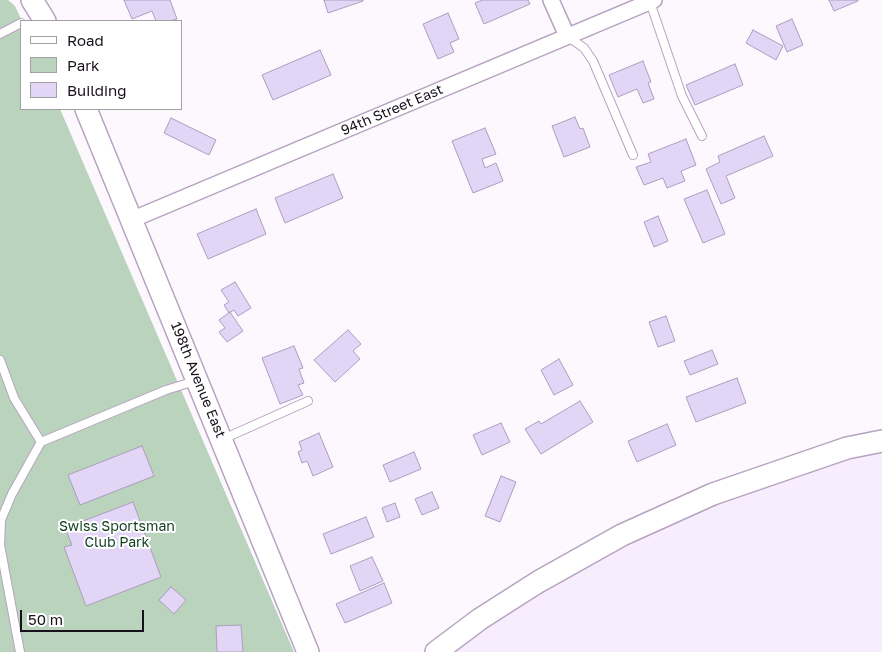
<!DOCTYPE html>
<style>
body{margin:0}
#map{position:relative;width:882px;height:652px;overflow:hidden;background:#fcf8fe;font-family:"Golos Text",sans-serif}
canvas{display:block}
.legend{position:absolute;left:20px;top:20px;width:162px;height:90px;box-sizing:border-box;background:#fff;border:1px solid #a3a0a4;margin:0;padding:6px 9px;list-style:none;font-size:15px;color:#18111c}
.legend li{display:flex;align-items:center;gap:10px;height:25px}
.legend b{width:25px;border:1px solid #a3a0a4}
.scale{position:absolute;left:20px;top:610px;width:124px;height:22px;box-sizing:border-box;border:2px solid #18111c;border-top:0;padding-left:6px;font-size:15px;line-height:18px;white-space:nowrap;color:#18111c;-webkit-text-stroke:4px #fff;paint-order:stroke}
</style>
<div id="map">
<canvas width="882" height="652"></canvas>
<ul class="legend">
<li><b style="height:6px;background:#fff"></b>Road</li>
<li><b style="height:14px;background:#b9d3bd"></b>Park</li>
<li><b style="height:14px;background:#e3d5f6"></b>Building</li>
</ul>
<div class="scale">50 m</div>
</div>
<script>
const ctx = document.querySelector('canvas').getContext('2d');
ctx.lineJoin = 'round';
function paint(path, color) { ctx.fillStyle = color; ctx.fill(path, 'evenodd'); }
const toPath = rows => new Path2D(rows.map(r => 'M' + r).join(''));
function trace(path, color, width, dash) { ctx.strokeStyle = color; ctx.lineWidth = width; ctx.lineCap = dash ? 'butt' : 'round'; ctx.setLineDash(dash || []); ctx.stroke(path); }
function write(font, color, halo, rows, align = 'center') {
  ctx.font = font + ' "Golos Text",sans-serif'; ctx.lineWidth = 4; ctx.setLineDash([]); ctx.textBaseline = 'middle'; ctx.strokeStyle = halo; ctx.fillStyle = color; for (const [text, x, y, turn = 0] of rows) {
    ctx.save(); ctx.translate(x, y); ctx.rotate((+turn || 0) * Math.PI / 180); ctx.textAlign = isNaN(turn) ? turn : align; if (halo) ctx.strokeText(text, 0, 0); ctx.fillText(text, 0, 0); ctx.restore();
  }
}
paint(toPath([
 [882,442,882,652,437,652,713,494]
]), '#f8edfd');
paint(toPath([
 [0,0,8,0,15,6,22,21,21,109,60,109,294,652,0,652]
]), '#b9d3bd');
const building = toPath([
 [124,0,170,0,177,19,170,21,156,21,152,11,132,19,124,0],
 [324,0,363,0,363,1,328,13,324,0],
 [482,0,528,0,530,4,484,24,475,3,482,0],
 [829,0,858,0,858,1,834,11,829,0],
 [448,13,459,39,450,43,454,52,438,59,423,24,448,13],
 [792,19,803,45,787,52,776,26,792,19],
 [753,30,783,46,776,60,746,43,753,30],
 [320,50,331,75,273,100,262,75,320,50],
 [643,61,651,82,648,83,654,99,643,103,637,89,618,97,609,75,643,61],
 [735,64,743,85,695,105,686,85,735,64],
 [575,117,580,129,583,128,590,147,564,157,552,126,575,117],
 [171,118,216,140,209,155,164,133,171,118],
 [485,128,496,154,482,159,485,168,496,163,503,181,473,193,452,141,485,128],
 [764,136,773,156,726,176,735,198,721,204,706,169,720,162,718,156,764,136],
 [686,139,696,165,681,171,685,181,667,188,663,178,644,185,636,167,651,162,648,154,686,139],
 [333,174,343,198,285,223,275,198,333,174],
 [707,190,725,234,703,243,684,199,707,190],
 [256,209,266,234,208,259,197,234,256,209],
 [658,216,668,241,654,247,644,222,658,216],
 [235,282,251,308,238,316,234,310,229,313,224,305,229,302,221,290,235,282],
 [230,312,243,331,227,342,219,332,225,328,219,320,230,312],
 [666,316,675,341,658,347,649,322,666,316],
 [348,330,361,344,353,351,360,359,335,382,314,360,348,330],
 [294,346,303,368,299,369,304,383,298,385,303,395,280,404,262,358,294,346],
 [712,350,718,364,690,375,684,361,712,350],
 [559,359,573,385,554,395,541,370,559,359],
 [737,378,746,403,696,422,686,397,737,378],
 [580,401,593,422,541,454,525,429,539,421,541,424,580,401],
 [501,423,510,442,482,455,473,435,501,423],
 [667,424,676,445,637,462,628,441,667,424],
 [319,433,333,467,313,476,307,461,302,463,298,452,302,450,299,442,319,433],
 [142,446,154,476,80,505,68,475,142,446],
 [414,452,421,469,390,482,383,465,414,452],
 [501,476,516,482,500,522,485,516,501,476],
 [432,492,439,508,422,515,415,499,432,492],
 [133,502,161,577,86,606,64,547,72,545,65,528,133,502],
 [395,503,400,517,387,522,382,508,395,503],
 [366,517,374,537,331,554,323,534,366,517],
 [372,557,383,581,360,591,350,566,372,557],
 [384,583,392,603,345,623,336,604,384,583],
 [171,587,186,600,174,614,159,600,171,587],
 [241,625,243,652,217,652,216,626,241,625]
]);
paint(building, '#e3d5f6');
trace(building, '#ac9ebe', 1);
const lane = toPath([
 [650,2,682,96,702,136],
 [0,34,21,23],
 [567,36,584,48,593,61,633,155],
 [0,360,14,398,41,442,12,494,1,520,0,545,20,652],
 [224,440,232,435,308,401],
 [41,442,166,390,195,381]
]);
const street = toPath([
 [551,0,567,36],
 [131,220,654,0]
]);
const secondary = toPath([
 [32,0,45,21],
 [86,109,308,652],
 [436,652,480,619,538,582,622,535,713,494,847,448,882,441]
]);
trace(lane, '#b7a3c0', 10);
trace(street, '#b7a3c0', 18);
trace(secondary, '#b7a3c0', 24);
trace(lane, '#fff', 8);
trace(street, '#fff', 15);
trace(secondary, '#fff', 21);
write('14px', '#18111c', '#fff', [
 ["94th Street East",392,110,-23],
 ["198th Avenue East",198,380,68]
]);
write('14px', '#103e1e', '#fff', [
 ["Swiss Sportsman",117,527],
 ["Club Park",117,543]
]);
</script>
